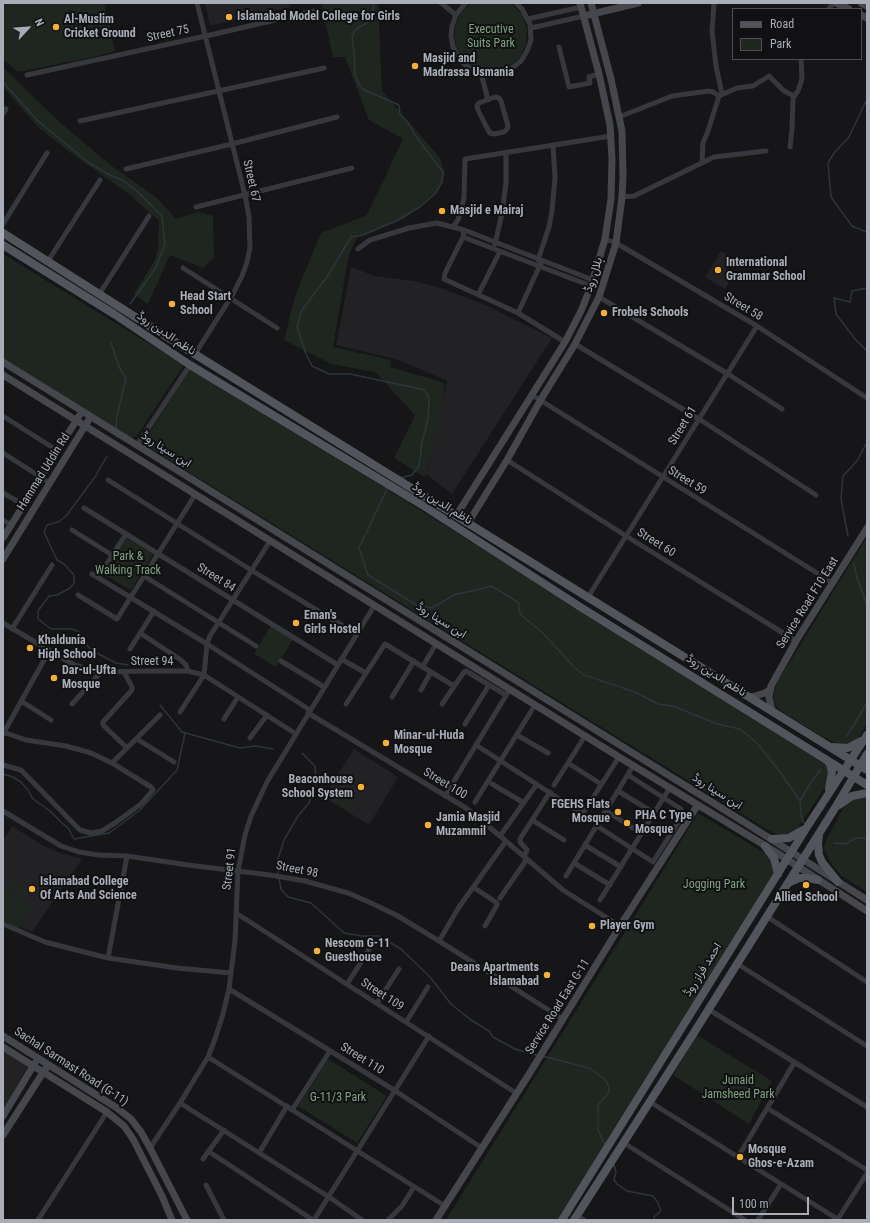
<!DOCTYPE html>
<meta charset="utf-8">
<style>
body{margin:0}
#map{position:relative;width:870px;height:1223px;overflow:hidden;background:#161618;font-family:"Roboto Condensed",sans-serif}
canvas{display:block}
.frame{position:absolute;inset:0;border:4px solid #a8adb8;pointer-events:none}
.legend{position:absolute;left:732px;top:8px;width:130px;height:52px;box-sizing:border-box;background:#111113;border:1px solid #4d4f55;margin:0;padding:5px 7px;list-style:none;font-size:12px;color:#a8adb8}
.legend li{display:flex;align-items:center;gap:8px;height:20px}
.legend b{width:20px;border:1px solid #4d4f55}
.north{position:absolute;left:8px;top:8px;width:40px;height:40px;-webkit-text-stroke:3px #111113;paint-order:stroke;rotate:64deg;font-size:11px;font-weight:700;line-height:16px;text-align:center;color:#a8adb8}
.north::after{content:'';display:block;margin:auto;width:14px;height:18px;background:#a8adb8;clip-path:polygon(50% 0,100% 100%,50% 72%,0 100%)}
.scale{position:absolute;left:732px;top:1197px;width:77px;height:18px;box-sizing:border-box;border:2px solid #a8adb8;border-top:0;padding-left:5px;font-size:12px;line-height:14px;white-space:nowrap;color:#a8adb8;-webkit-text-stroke:3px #111113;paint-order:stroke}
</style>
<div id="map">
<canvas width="870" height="1223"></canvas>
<div class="frame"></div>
<ul class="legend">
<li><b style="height:5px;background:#53555c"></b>Road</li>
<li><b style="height:11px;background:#1e261f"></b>Park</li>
</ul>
<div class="north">N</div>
<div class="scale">100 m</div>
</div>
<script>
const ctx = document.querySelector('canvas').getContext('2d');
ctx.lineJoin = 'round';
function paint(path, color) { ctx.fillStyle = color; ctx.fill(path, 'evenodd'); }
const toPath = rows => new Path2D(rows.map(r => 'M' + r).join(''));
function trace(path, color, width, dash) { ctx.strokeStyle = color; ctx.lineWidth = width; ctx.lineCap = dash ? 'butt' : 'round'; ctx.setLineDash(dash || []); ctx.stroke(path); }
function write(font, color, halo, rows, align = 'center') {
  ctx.font = font + ' "Roboto Condensed",Vazirmatn,sans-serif'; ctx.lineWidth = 4; ctx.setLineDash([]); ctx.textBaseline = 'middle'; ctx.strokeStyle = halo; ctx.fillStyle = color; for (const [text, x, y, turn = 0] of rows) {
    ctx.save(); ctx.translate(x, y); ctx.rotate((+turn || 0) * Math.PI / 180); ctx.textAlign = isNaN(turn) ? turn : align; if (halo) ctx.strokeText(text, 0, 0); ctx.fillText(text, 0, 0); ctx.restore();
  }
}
paint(toPath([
 [205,3,290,3,290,7,210,26],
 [721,251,732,258,726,269,728,271,728,274,732,277,725,289,705,277],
 [351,267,375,276,414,281,440,288,481,303,552,338,452,494,426,474,447,381,399,360,336,345],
 [354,749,398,777,369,825,324,797],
 [12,826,42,845,60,853,82,859,32,932,3,920,3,841],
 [3,1049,29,1065,3,1109]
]), '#222225');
paint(toPath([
 [3,3,104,3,115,51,98,56,18,72,3,59],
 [321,3,378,3,382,91,440,158,445,174,438,191,404,219,357,238,349,254,333,347,391,360,390,367,445,383,441,414,425,477,394,458,415,415,375,372,331,364,284,340,295,296,321,233,367,215,403,139,369,120,345,57,333,57],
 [471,3,510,3,516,8,523,15,527,29,526,44,520,57,509,67,495,71,480,69,467,62,458,51,455,42,455,27,461,13],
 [3,67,55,118,109,164,157,198,176,219,198,212,213,216,214,258,203,268,170,255,148,304,134,294,155,260,158,249,159,221,129,194,71,153,39,128,3,87],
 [3,254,184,365,136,437,131,438,3,358],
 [191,370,195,372,385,488,829,766,827,784,796,831,786,837,771,832,147,446,144,441,188,372],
 [125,537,153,554,131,590,103,574],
 [867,537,867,723,857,740,849,746,836,743,821,736,778,709,774,701,774,690,778,681],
 [271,625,293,639,276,667,254,654],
 [338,790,355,802,349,811,332,800],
 [863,795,867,795,867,892,842,876,832,865,824,849,825,842,846,803],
 [698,813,786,866,565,1220,446,1220,638,911],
 [11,880,29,890,25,898,7,887],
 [3,888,32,905,18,929,3,920],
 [697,1035,772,1081,749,1124,673,1075],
 [328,1059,387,1096,357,1143,298,1106]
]), '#1e261f');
trace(toPath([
 [374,3,372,18,365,24,357,28,352,36,354,52,355,76,362,89,399,105,400,114,409,124,414,134,443,172,442,182,435,194,421,206,398,220,363,235,351,237,327,277,302,310,297,327,306,354,312,366,329,374,350,374,425,390,429,399,428,419,422,442,419,466,412,475,400,478],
 [3,82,38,121,88,162,110,175,124,181,137,191,162,216,165,244,155,269,130,304],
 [867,99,849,137,834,153,828,163,831,197,852,226,867,232],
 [867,288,852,291,850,302,834,298,836,314,855,339,867,351],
 [111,343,120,369,126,378,117,416,116,428],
 [107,456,95,477,66,516,58,522,47,525,44,532,57,560,64,564,74,575,74,583,70,588,57,595,49,596,38,611,38,619,51,629,72,629,79,632,83,640,91,650,116,663,128,665],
 [388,487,359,548,368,575,418,606,432,608,456,594,472,591,491,586,500,591,519,603,519,610,522,616,542,632,575,668,584,675,635,692,658,704,673,706,717,724,740,729,757,743,781,773,800,801,801,815,804,823],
 [848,536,841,499,843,476,857,461,867,442],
 [854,564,857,578,867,605],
 [160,705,182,732,240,748,255,746,273,749],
 [847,736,867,703],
 [3,774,13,777,21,782,28,790,33,799,50,811,61,822,68,828,74,839,109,833,140,810,177,770,185,733],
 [800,801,811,782,821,769],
 [834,843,845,844,856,838,867,838],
 [278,875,277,862,284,840,298,816,309,803,316,783,315,766,302,753],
 [279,879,281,889,288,897,311,903,344,933,362,936,379,936,401,949,430,977,451,1004,471,1020,489,1031,493,1037,515,1049,539,1056],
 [542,1056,589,1068,605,1079,609,1087,609,1092,598,1105,598,1130,605,1145],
 [614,1165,616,1172,614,1180,617,1184,627,1191,653,1196,658,1203,661,1211,654,1217,654,1220]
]), '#2c353c', 1.5);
trace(toPath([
 [441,3,456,15],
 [466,3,463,6,456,15,452,26,451,36,453,47,458,56,464,64,472,69,481,73,491,74,501,73,512,68,521,61,527,51,531,40,530,24,522,9,516,3],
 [714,3,712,31,716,66,722,94],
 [829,9,833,3],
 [528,19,581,7],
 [531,28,584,16],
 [559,47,569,87,590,83,589,77,599,74],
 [481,73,488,100],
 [27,75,206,36,314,11],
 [495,97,499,98,501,101,508,126,507,129,504,132,494,134,490,133,488,130,478,110,477,106,479,103,495,97],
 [3,114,6,109],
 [619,117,672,96,709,91,713,92,719,96],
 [80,121,324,68],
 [790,147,792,129,793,98,798,91,802,79,801,59],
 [702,162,703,143,708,131,719,96,737,88,753,86,769,76,784,91,794,96],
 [126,169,232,144,337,117],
 [622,197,634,196,714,157,766,151],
 [196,207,352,168],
 [3,224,47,153],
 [453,227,458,220,464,198,465,159,611,136],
 [464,230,463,237,445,273,444,279,518,313,565,342],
 [463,237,591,286],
 [605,239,616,243,757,326,867,398],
 [495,244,502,213,506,183,506,153],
 [358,249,370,240,409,228,437,223,464,230,593,280],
 [538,260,549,227,552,211,555,178,553,145],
 [48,261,100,180],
 [183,268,277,328],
 [100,293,149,216],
 [478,295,500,251],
 [599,297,728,374,782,409],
 [518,313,541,263],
 [575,344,699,419,816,495],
 [195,354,233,294,242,276,247,262,250,248,249,217,245,195,197,3],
 [532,395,833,583],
 [3,416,58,451],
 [137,445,190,365],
 [3,453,50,483],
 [507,460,626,536,796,641],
 [108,480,251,570,356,634],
 [3,493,24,505],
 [84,508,338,665],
 [3,520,11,525],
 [72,530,112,555],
 [92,574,207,644,310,710],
 [144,576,256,646],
 [98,577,126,534],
 [78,595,117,619,195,495],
 [588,597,757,326],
 [3,623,74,665,101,672,147,671,188,671,204,675,296,734],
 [12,629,52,565],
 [140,633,181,660,186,665,188,671],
 [130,649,154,611],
 [341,659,366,673],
 [281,661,324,687],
 [423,666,436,644],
 [124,672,132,687,132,690,103,722,103,725,127,748],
 [421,690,431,672],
 [392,697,414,661],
 [21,701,51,720],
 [72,704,101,672],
 [346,704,385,644,454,686],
 [442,704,464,672,466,671,506,695],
 [180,712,204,675,207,644,210,636,270,541],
 [308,713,466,808,500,836,563,890,620,926],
 [224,719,238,697],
 [465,724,489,685],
 [3,732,26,740,66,746,91,753,112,763,151,787,153,790,141,804,115,823,102,831,91,833,80,830,74,824,21,770,3,765],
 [3,734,49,651],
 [517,735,548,753],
 [250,738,267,715],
 [137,739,174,762],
 [476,745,581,813,585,810,619,757],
 [112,763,160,715],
 [568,763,601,784],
 [492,784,524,803],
 [554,785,585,736],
 [618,791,654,813],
 [445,796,510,689],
 [475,802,535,705],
 [3,811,61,846,79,852,99,855,127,856,188,865,270,875,305,881,348,893,369,902,398,916,439,941,563,1019],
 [606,811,641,833],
 [532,820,564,840],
 [597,826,653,862,682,816,682,813,681,809,628,775],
 [500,836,537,784],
 [585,845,621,867],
 [524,857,527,850,520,842,520,839,550,792],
 [574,863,610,885],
 [566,876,633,766],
 [473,887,497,903,497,905,485,926],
 [500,898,527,859],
 [600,900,669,789],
 [236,913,516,1093],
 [766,916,867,982],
 [3,924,45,942,108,958,177,968,231,973],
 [439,941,459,907,506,841],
 [108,958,127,856],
 [736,963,867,1046],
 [347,984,369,950],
 [229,989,394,1090,482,1148],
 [377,1003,399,969],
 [708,1009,867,1107],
 [406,1022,428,987],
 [208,1057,445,1206],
 [650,1102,839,1220],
 [180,1103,329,1197,362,1220],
 [767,1108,867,1170],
 [292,1110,330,1051],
 [624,1143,745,1220],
 [150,1148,180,1103,208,1057,215,1039,223,1014,229,989,235,941,238,871,245,835,251,816,267,782,374,606],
 [208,1151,313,1220],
 [259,1153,287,1106],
 [738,1157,794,1063],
 [203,1159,224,1130],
 [206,1185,224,1220],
 [577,1216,584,1220],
 [838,1219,867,1173],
 [38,1220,107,1112],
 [314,1220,429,1036],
 [388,1220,402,1206,414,1187],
 [758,1220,781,1184]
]), '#37383d', 5);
trace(toPath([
 [836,3,849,9],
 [861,3,867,6],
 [861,15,867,18],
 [584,16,638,3],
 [3,362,744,822,867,900],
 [3,375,619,757,774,851,867,911],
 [456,516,565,342,581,311,591,286,605,239,611,199,612,159,610,125,599,74,580,3],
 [468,523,507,460,540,401,575,344,599,297,616,243,622,197,623,176,622,131,611,79,591,3],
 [3,538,79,416],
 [3,559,88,421],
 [751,697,765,693,769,690],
 [772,711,769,697,771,686,796,641,867,528],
 [3,1036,117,1108,131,1119,141,1132,150,1148,187,1220],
 [3,1047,107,1112,124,1126,133,1139,162,1196,172,1220],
 [3,1116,35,1063],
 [3,1135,46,1068],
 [436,1220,531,1071,620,926,697,806]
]), '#45474d', 7);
trace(toPath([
 [3,233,151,327,867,770],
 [3,245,114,314,190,365,419,503,582,608,867,785],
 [833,747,848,748,861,741],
 [827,760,830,764,832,772,829,789],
 [839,805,852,796,867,793],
 [819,834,818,843,819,855,822,862,838,882],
 [772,839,789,838,803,830],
 [765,846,774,858,778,874],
 [788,883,799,878,808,878,818,880],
 [562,1220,807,827,867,735],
 [574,1220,690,1039,835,808,867,754]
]), '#53555c', 8);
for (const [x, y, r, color] of [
 [229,17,4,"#f2b134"],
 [56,27,4,"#f2b134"],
 [415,66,4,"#f2b134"],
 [442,211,4,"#f2b134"],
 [718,270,4,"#f2b134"],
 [172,304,4,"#f2b134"],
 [604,313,4,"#f2b134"],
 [296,623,4,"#f2b134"],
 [30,648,4,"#f2b134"],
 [54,678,4,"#f2b134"],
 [386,743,4,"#f2b134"],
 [361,787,4,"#f2b134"],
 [618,812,4,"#f2b134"],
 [627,823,4,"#f2b134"],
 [428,825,4,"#f2b134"],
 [806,885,4,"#f2b134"],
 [32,889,4,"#f2b134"],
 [592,926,4,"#f2b134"],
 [317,951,4,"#f2b134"],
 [547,975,4,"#f2b134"],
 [740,1157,4,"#f2b134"]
]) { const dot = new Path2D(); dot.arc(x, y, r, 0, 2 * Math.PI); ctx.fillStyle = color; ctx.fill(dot); trace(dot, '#111113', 1.5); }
write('bold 12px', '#a8adb8', '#111113', [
 ["Islamabad Model College for Girls",237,17],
 ["Al-Muslim",64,20],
 ["Cricket Ground",64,34],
 ["Masjid and",423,59],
 ["Madrassa Usmania",423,73],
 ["Masjid e Mairaj",450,211],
 ["International",726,263],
 ["Grammar School",726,277],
 ["Head Start",180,297],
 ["School",180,311],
 ["Frobels Schools",612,313],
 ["Eman's",304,616],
 ["Girls Hostel",304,630],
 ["Khaldunia",38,641],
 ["High School",38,655],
 ["Dar-ul-Ufta",62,671],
 ["Mosque",62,685],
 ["Minar-ul-Huda",394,736],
 ["Mosque",394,750],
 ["Beaconhouse",353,780,"right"],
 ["School System",353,794,"right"],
 ["FGEHS Flats",610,805,"right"],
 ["Mosque",610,819,"right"],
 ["PHA C Type",635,816],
 ["Mosque",635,830],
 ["Jamia Masjid",436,818],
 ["Muzammil",436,832],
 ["Islamabad College",40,882],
 ["Of Arts And Science",40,896],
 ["Allied School",806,898,"center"],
 ["Player Gym",600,926],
 ["Nescom G-11",325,944],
 ["Guesthouse",325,958],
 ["Deans Apartments",539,968,"right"],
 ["Islamabad",539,982,"right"],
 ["Mosque",748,1150],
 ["Ghos-e-Azam",748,1164]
], 'left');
write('12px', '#7fa381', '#111113', [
 ["Executive",491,30],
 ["Suits Park",491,44],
 ["Park &",128,557],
 ["Walking Track",128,571],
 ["Jogging Park",714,885],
 ["Junaid",738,1081],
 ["Jamsheed Park",738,1095],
 ["G-11/3 Park",338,1098]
]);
write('12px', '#a8adb8', '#111113', [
 ["Street 75",168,34,-12],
 ["Street 67",251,181,77],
 ["ہلال روڈ",594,275,-72],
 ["Street 58",743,307,31],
 ["ناظم الدین روڈ",166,334,34],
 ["Street 61",683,426,-59],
 ["ابن سینا روڈ",166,450,32],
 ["Hammad Uddin Rd",44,472,-58],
 ["Street 59",687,481,32],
 ["ناظم الدین روڈ",442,504,32],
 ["Street 60",656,543,32],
 ["Street 84",216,578,32],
 ["Service Road F10 East",808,603,-58],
 ["ابن سینا روڈ",441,621,32],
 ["Street 94",152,662],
 ["ناظم الدین روڈ",716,676,32],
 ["Street 100",445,784,31],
 ["ابن سینا روڈ",717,792,32],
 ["Street 91",230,869,-83],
 ["Street 98",297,870,11],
 ["احمد فراز روڈ",703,970,-58],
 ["Street 109",382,995,33],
 ["Service Road East G-11",558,1007,-58],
 ["Street 110",362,1059,32],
 ["Sachal Sarmast Road (G-11)",71,1067,33]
]);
</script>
